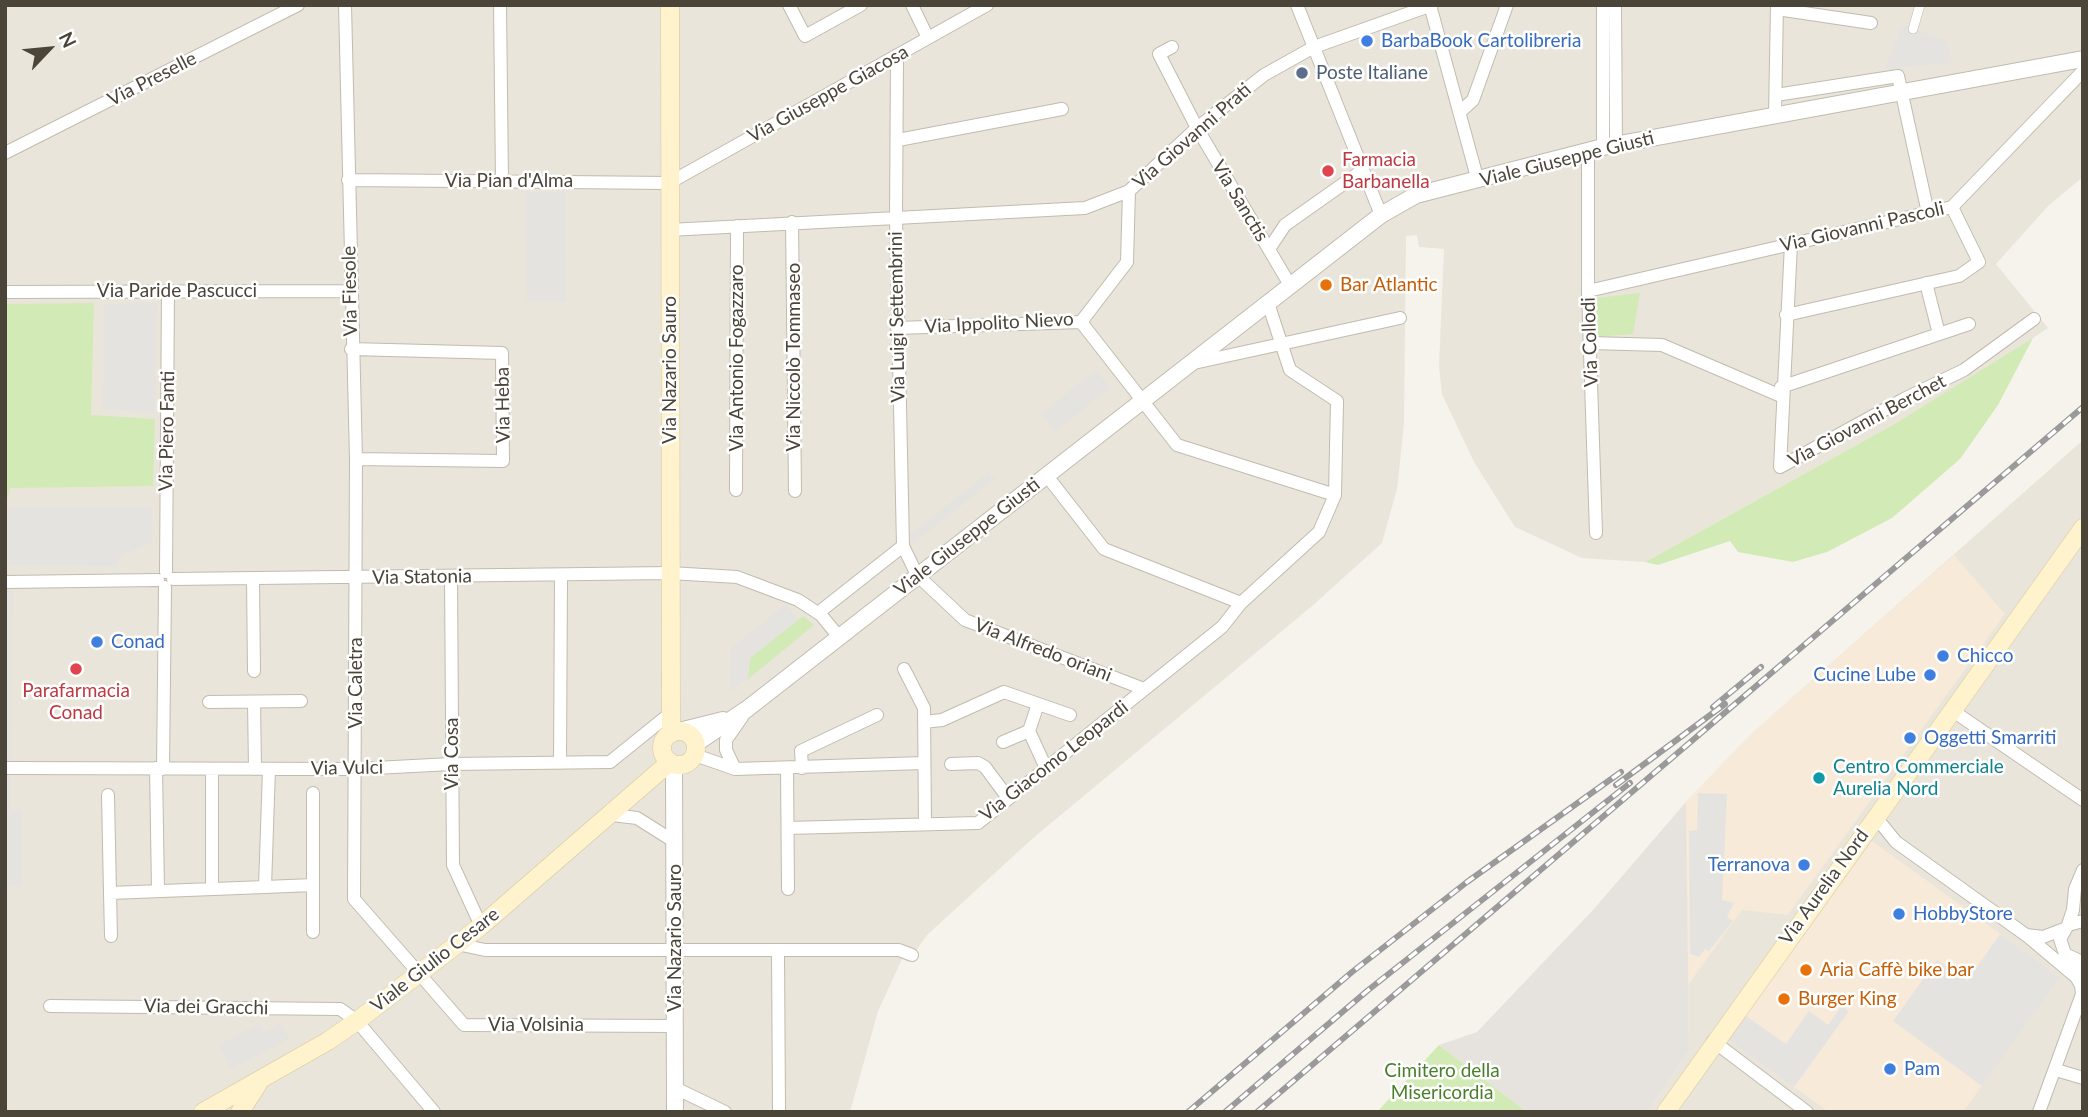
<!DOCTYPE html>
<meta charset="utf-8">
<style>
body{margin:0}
#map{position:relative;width:2088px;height:1117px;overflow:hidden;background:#f6f3ec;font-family:Lato,sans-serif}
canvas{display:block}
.frame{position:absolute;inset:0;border:7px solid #4b4439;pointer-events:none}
.north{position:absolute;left:14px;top:14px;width:70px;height:70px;-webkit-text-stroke:5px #fff;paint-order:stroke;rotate:64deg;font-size:19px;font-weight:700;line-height:28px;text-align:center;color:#4b4439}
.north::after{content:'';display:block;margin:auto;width:24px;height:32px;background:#4b4439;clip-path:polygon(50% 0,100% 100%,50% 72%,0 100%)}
</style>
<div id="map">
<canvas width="2088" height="1117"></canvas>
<div class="frame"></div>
<div class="north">N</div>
</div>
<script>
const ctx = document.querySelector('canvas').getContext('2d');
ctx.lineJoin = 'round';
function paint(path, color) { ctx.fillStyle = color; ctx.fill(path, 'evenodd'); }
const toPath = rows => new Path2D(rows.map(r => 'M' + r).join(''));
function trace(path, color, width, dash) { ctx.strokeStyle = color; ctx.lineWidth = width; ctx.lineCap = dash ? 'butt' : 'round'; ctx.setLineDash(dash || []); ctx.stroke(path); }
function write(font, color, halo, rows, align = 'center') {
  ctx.font = font + ' Lato,sans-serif'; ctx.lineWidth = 5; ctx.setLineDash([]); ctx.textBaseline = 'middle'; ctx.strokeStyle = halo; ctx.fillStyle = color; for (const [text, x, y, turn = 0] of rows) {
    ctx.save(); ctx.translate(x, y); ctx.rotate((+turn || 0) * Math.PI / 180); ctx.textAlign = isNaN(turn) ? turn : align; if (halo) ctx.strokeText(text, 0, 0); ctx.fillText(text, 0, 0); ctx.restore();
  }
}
paint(toPath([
 [5,5,2083,5,2083,177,2048,206,1996,264,2048,328,1979,374,1898,422,1645,562,1582,558,1515,527,1474,462,1442,394,1439,366,1444,249,1419,247,1417,235,1406,236,1404,425,1397,489,1382,543,1312,606,1032,839,927,935,908,962,902,959,878,1011,850,1112,5,1112],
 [2083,440,2083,1112,1647,1112,1689,1051,1686,802,1750,735]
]), '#eae5da');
paint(toPath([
 [1954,555,2005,614,1788,915,1742,910,1688,985,1686,802,1750,735],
 [1872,841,2060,977,1963,1112,1829,1112,1728,1040]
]), '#f7ead8');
paint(toPath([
 [1686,802,1689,1051,1647,1112,1527,1112,1439,1045,1477,1032,1593,910]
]), '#e6e2dd');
paint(toPath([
 [1640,293,1633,334,1594,337,1596,298],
 [94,303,91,415,155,419,153,486,10,488,5,507,5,304],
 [2033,338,1998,405,1960,459,1892,518,1827,552,1793,562,1738,552,1730,541,1658,565,1645,562,1898,422],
 [803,616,814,625,747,680,750,658],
 [1439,1045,1527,1112,1377,1112]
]), '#d2eab5');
paint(toPath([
 [1902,25,1946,40,1952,63,1885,69],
 [526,192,565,192,566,302,527,302],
 [157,303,155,413,103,409,104,304],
 [1096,370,1110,388,1055,432,1041,414],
 [989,472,995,479,914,543,908,536],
 [5,507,152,507,152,542,119,557,119,567,5,566],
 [5,590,13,590,11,810,22,811,22,887,5,886],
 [786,604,798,620,750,658,748,678,729,691,731,649],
 [1698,793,1727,794,1722,900,1734,903,1727,917,1733,921,1709,951,1705,949,1699,957,1690,954,1689,831,1697,830],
 [2000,934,2060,977,1982,1086,1893,1021,1937,960,1967,981],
 [1842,1006,1849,1011,1794,1087,1728,1040,1746,1016,1786,1044,1809,1011,1828,1025],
 [260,1023,265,1032,281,1024,289,1039,231,1069,219,1045]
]), '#e5e3e0');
const pedestrian = toPath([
 [1913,29,1920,5]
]);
const minor = toPath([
 [345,5,356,459,354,899,464,1025,675,1026],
 [500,5,502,181],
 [789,5,805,36,861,5],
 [912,5,928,38],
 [1297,5,1381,215],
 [1430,5,1478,181],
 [1603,5,1603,147],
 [1615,5,1616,145],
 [1777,9,1871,23],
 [1172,47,1159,54,1197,128,1290,285],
 [897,55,896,218,903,546,917,575,965,620,1144,689],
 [1776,95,1898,76,1928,213],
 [1460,112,1473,100,1507,5],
 [1775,115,1777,5],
 [898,140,1062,109],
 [1588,151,1588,291,1596,533],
 [5,153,298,5],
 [348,180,669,183,987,5],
 [792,222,795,491],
 [669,230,1085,208,1129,191,1197,128,1264,75,1314,47,1432,5],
 [1791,244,1780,467,1904,399,1964,370,2034,319],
 [1269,249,1285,225,1363,170],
 [1926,283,1939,334],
 [1588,291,1952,207,2083,71],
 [5,292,350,291],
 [1786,315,1959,276,1979,262,1952,207],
 [1081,322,1177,445,1335,495],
 [897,328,1081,322,1127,262,1129,191],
 [1590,343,1662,345,1781,396],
 [351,349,502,353,503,461,356,459],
 [1194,363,1400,318],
 [1781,387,1969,324],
 [1047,476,1104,549,1241,603,1319,532,1335,495,1337,401,1290,370,1268,303],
 [736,490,737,226],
 [166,572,168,290],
 [451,576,453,865,481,926],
 [173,579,670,573,737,577,798,600,821,615,839,637],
 [253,579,254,671],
 [5,582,158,580],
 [818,613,903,546],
 [904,669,924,708,925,824],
 [209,702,301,701],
 [254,702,255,769],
 [1953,711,2083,800],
 [924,722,942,720,1004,692,1070,715],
 [1029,731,1038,704],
 [1003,742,1029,731,1046,768],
 [695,755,735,769,924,763],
 [560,763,561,575],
 [951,764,978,763,985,767,1008,798],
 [5,768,356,769,451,764,610,762,672,712],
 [156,768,158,890],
 [787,768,788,889],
 [802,768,801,751,877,715],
 [163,769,165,587],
 [735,769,726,750,726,740,742,717],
 [108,795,110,893,265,887,269,769],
 [612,815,637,818,675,842],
 [1875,816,1896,842,2026,935,2076,977,2082,987],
 [788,828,978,823,1222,627,1241,603],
 [265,887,313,885],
 [212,888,212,769],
 [110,893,111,936],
 [2068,925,2073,910,2075,889,2083,870],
 [313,932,313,793],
 [2026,935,2043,937,2064,929],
 [457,944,485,950,899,950,912,955],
 [778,950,779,1112],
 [2080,961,2065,954,2060,939,2068,925,2083,921],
 [50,1006,340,1009,357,1021,434,1112],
 [1713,1041,1807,1112],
 [2056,1070,2083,1078],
 [675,1088,725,1112],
 [2039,1112,2082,994,2079,968,2073,960]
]);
const tertiary = toPath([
 [679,731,723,720],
 [695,744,747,709,1381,215,1416,195,1603,147,2083,59],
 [674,764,675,1112]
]);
const secondary = toPath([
 [670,5,671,734],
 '662 748a17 17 0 1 1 34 0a17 17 0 1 1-34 0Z',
 [203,1112,328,1041,357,1021,481,926,670,762],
 [240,1112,258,1084],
 [1666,1112,2083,528]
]);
trace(pedestrian, '#c2bbae', 10);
trace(minor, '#c2bbae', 14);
trace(tertiary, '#c2bbae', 18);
trace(secondary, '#d6c79b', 19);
trace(pedestrian, '#fff', 9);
trace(minor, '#fff', 12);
trace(tertiary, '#fff', 16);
trace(secondary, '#fff3cd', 18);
const rail = toPath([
 [1713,707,1761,667],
 [1616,785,1725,704],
 [1188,1112,1352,972,1467,882,1621,772],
 [1225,1112,1367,991,1630,783],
 [1257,1112,2083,407]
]);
trace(rail, '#9a9a9a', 6);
trace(rail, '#fff', 3.5, [10]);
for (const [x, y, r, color] of [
 [1367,41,7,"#3f7fe0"],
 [1302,73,7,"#5c6f8a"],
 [1328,171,7,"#e0444e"],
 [1326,285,7,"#e8710a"],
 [97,642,7,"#3f7fe0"],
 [1943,656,7,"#3f7fe0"],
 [76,669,7,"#e0444e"],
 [1930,675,7,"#3f7fe0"],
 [1910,738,7,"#3f7fe0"],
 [1819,778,7,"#0f9aa8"],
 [1804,865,7,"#3f7fe0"],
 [1899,914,7,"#3f7fe0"],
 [1806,970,7,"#e8710a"],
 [1784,999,7,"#e8710a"],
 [1890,1069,7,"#3f7fe0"]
]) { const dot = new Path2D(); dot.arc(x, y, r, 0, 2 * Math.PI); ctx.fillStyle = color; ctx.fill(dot); trace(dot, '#fff', 2.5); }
write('19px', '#366cbe', '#fff', [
 ["BarbaBook Cartolibreria",1381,41],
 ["Conad",111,642],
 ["Chicco",1957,656],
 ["Cucine Lube",1916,675,"right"],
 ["Oggetti Smarriti",1924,738],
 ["Terranova",1790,865,"right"],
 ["HobbyStore",1913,914],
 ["Pam",1904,1069]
], 'left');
write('19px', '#4e5e75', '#fff', [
 ["Poste Italiane",1316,73]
], 'left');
write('19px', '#4b4439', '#fff', [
 ["Via Preselle",152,79,-27],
 ["Via Giuseppe Giacosa",828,94,-29],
 ["Via Giovanni Prati",1192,136,-41],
 ["Viale Giuseppe Giusti",1567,159,-14],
 ["Via Pian d'Alma",509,181],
 ["Via Sanctis",1240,201,59],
 ["Via Giovanni Pascoli",1862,227,-13],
 ["Via Paride Pascucci",177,291],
 ["Via Fiesole",350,291,-91],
 ["Via Luigi Settembrini",897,317,-91],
 ["Via Ippolito Nievo",999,323,-3],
 ["Via Collodi",1590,342,-92],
 ["Via Niccolò Tommaseo",794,357,-90],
 ["Via Antonio Fogazzaro",737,358,-90],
 ["Via Nazario Sauro",670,370,-90],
 ["Via Heba",503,405,-91],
 ["Via Giovanni Berchet",1867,421,-28],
 ["Via Piero Fanti",167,431,-89],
 ["Viale Giuseppe Giusti",967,537,-38],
 ["Via Statonia",422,577,-1],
 ["Via Alfredo oriani",1043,650,21],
 ["Via Caletra",356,683,-90],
 ["Via Cosa",452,754,-90],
 ["Via Giacomo Leopardi",1054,761,-38],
 ["Via Vulci",347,768,-1],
 ["Via Aurelia Nord",1824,887,-54],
 ["Via Nazario Sauro",675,938,-90],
 ["Viale Giulio Cesare",435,960,-38],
 ["Via dei Gracchi",206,1007,1],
 ["Via Volsinia",536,1025]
]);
write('19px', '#be3a42', '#fff', [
 ["Farmacia",1342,160],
 ["Barbanella",1342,182],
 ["Parafarmacia",76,691,"center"],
 ["Conad",76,713,"center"]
], 'left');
write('19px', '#c56008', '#fff', [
 ["Bar Atlantic",1340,285],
 ["Aria Caffè bike bar",1820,970],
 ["Burger King",1798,999]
], 'left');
write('19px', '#0d838f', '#fff', [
 ["Centro Commerciale",1833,767],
 ["Aurelia Nord",1833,789]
], 'left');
write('19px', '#4a7f2a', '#fff', [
 ["Cimitero della",1442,1071],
 ["Misericordia",1442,1093]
]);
</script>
